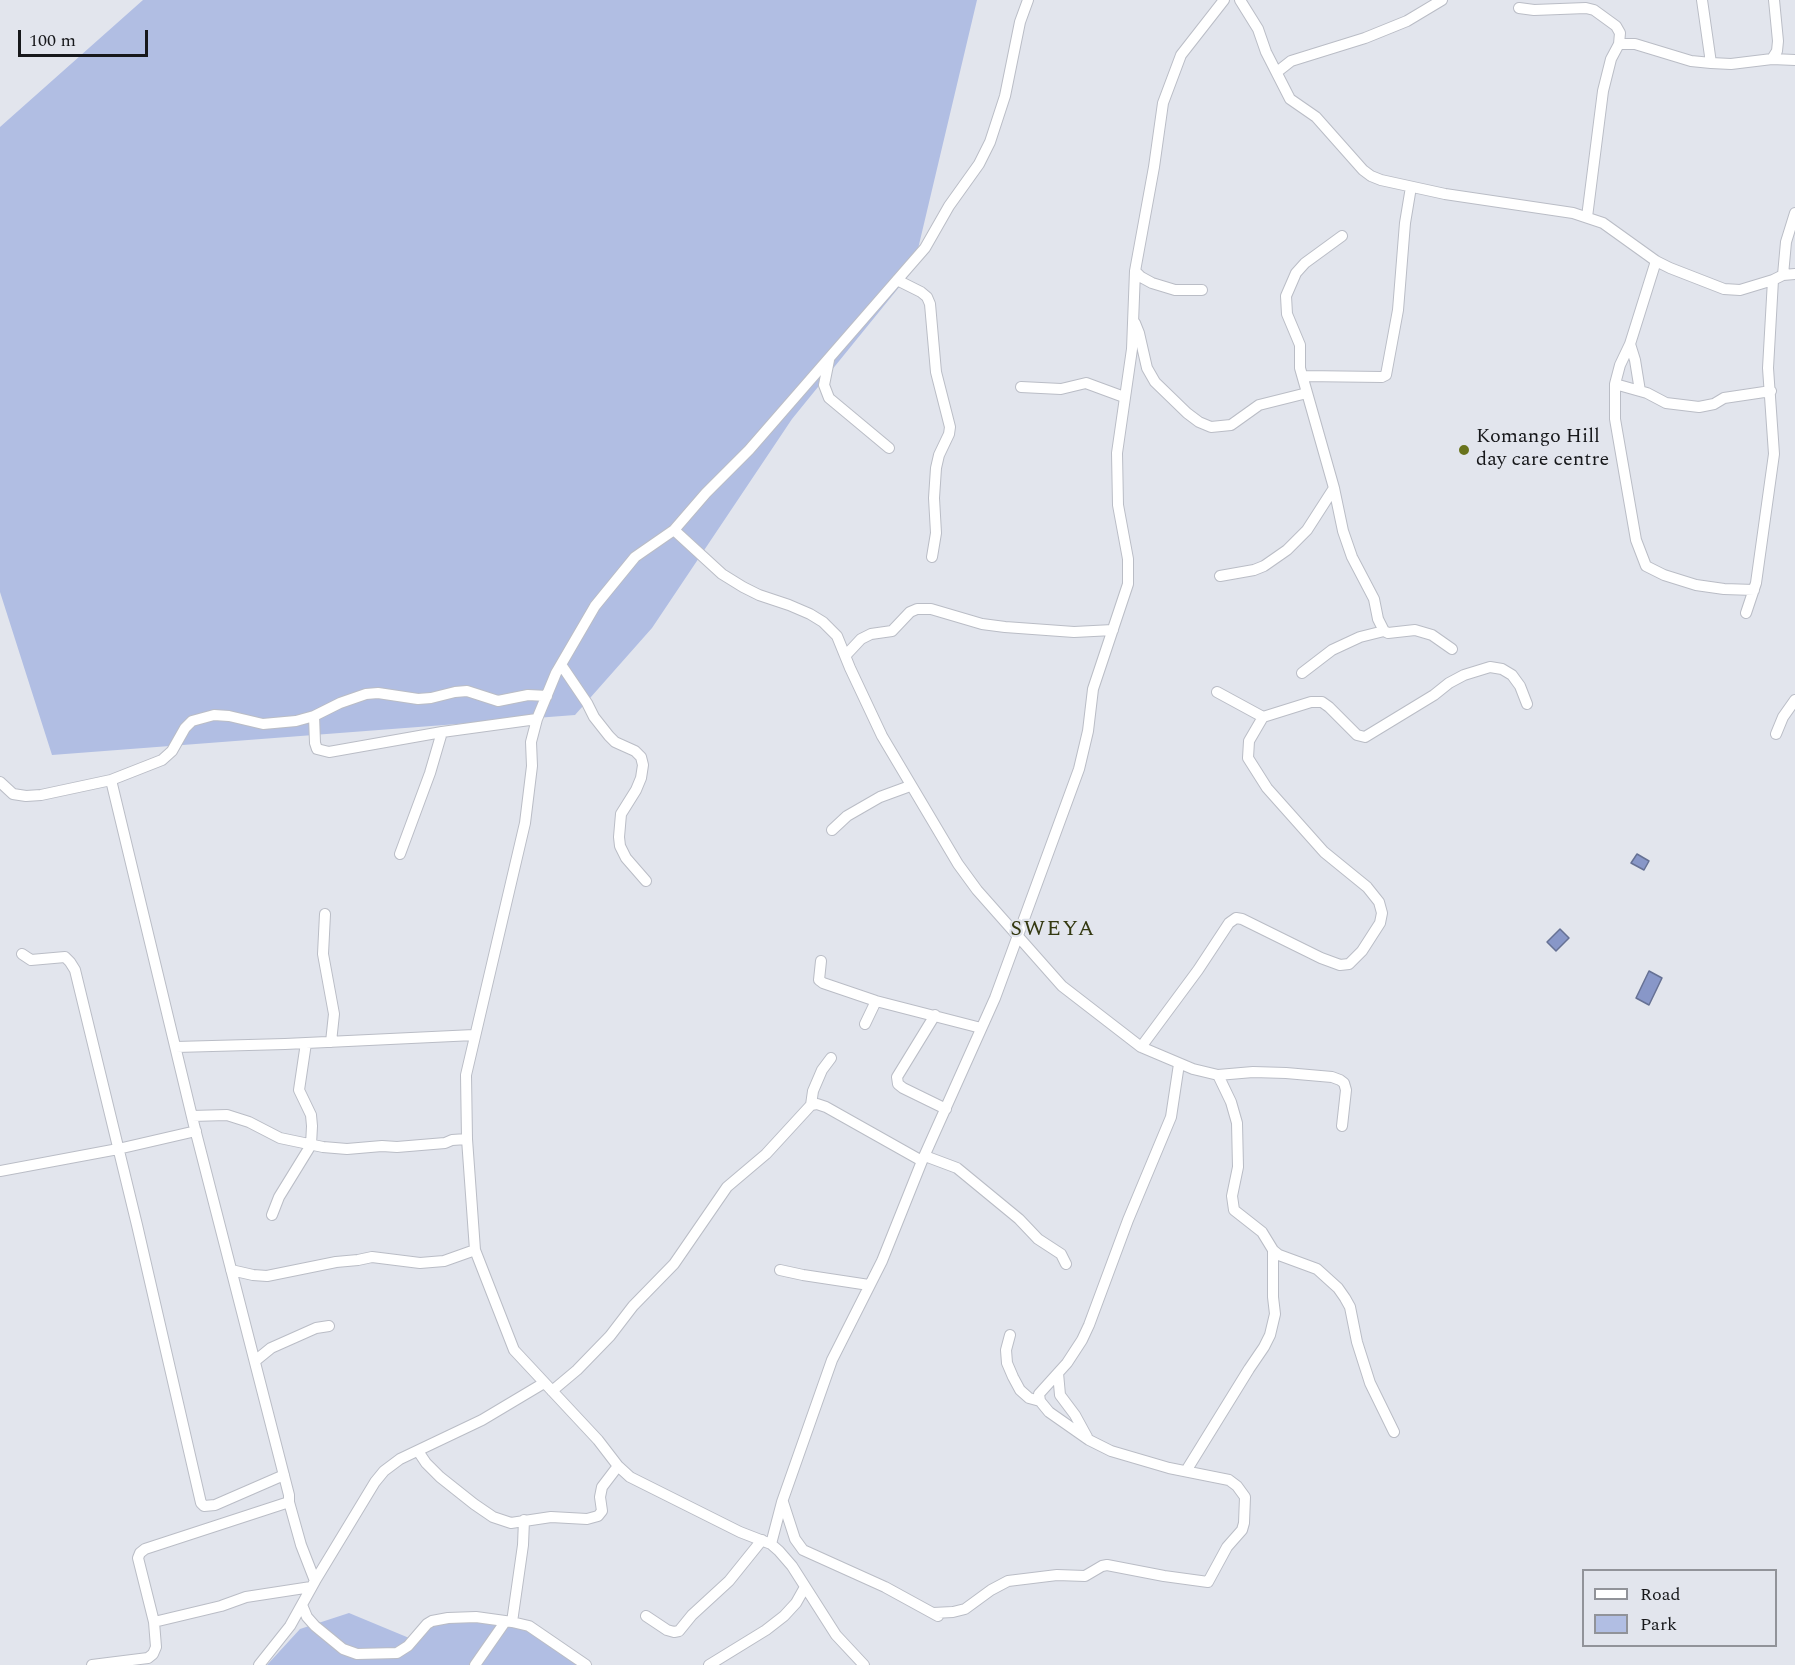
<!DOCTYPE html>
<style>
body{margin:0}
#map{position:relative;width:1795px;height:1665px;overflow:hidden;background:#e2e5ed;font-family:Spectral,serif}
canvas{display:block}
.legend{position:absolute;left:1582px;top:1569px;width:195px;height:78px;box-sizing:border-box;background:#e2e5ed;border:2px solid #919399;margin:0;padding:8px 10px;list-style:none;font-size:18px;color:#17181b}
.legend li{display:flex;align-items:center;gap:12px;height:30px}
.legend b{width:30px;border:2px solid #919399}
.scale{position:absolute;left:18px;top:30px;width:130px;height:27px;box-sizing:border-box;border:3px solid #17181b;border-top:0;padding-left:8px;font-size:18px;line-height:21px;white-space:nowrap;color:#17181b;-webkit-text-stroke:4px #e2e5ed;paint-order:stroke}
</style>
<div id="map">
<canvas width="1795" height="1665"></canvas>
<ul class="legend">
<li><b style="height:8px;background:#fff"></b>Road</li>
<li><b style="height:16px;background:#b1bee3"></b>Park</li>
</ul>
<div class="scale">100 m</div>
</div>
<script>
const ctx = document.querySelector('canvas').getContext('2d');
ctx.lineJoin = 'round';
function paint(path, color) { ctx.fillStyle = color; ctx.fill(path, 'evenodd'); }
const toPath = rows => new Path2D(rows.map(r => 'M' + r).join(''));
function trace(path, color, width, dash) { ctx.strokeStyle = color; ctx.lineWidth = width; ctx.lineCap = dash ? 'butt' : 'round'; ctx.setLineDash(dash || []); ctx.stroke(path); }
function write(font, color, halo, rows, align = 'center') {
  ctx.font = font + ' Spectral,serif'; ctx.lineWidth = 4.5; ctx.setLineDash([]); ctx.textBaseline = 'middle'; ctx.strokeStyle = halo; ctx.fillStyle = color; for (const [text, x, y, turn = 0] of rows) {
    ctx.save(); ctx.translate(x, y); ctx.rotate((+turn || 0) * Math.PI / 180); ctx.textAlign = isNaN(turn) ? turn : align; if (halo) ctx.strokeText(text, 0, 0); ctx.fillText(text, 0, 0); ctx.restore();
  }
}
paint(toPath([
 [143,0,977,0,913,270,792,419,652,628,575,715,52,755,0,592,0,127],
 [349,1613,414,1640,435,1623,464,1620,513,1624,533,1631,577,1665,267,1665,300,1629]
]), '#b1bee3');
const water = toPath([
 [1637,854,1649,861,1644,870,1631,863,1637,854],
 [1560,929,1569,938,1556,951,1547,942,1560,929],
 [1649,971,1662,978,1649,1005,1636,998,1649,971]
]);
paint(water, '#8897c8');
trace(water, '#667194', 1.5);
const minor = toPath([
 [1240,0,1258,29,1266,52,1290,99,1316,117,1363,170,1371,176,1381,180,1445,194,1573,213,1603,223,1656,261,1670,268,1724,289,1740,290,1773,280,1783,275,1795,274],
 [1702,0,1711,63],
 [1519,8,1534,10,1586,8,1594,10,1616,26,1620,33,1619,44],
 [1772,59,1777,51,1778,41,1774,0],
 [1277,72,1291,61,1365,38,1407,21,1442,0],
 [1587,217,1603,91,1611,59,1619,44,1635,44,1691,61,1711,63,1731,64,1772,59,1795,60],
 [1656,261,1630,344,1620,365,1615,384,1615,419,1636,540,1646,566,1664,575,1696,585,1724,589,1754,590],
 [1135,271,1141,277,1152,283,1175,290,1202,290],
 [1783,275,1786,242,1795,213],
 [897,280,921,292,927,297,930,304,936,372,950,427,949,434,939,455,936,468,934,498,936,533,932,557],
 [1135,323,1139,333,1147,368,1155,382,1187,413,1199,422,1211,427,1231,425,1259,405,1307,393],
 [1630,344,1635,360,1640,391],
 [829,360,824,385,829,398,889,448],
 [1303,376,1382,377,1386,375,1398,310,1405,223,1411,187],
 [1615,384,1647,393,1666,403,1699,407,1714,404,1724,398,1771,391],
 [1021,387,1061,389,1086,383,1124,397],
 [1334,488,1343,531,1352,557,1374,599,1378,619,1384,631,1388,633,1415,630,1432,635,1452,649],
 [674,530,722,574,743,587,759,595,789,605,810,614,823,622,837,636,850,668,882,736,958,864,977,890,1062,986,1141,1047,1193,1069,1218,1075,1253,1072,1286,1073,1332,1077,1340,1080,1344,1083,1346,1090,1342,1126],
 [1220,576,1254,570,1264,566,1287,550,1307,530,1334,488,1300,368,1300,345,1287,314,1286,296,1296,273,1305,263,1342,236],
 [1746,613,1756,583,1774,454,1768,368,1773,280],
 [846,655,861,639,871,634,892,631,910,612,917,609,931,609,982,624,1005,627,1074,632,1113,630],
 [562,666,587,703,594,717,609,736,615,742,635,751,641,757,643,765,641,778,636,790,621,814,619,837,620,846,626,858,646,881],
 [1302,673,1332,650,1360,637,1384,631],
 [1217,692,1263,717],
 [314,716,315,743,317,749,329,752,442,732,537,719],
 [1776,734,1783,717,1795,700],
 [111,780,194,1125,289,1495,289,1502,301,1545,315,1581],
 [0,782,13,794,26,796,41,795,111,780,162,760,172,751,185,728,192,721,214,715,229,716,263,724,296,721,314,716,340,703,366,694,378,693,418,699,431,698,455,692,467,691,498,701,528,695,547,696],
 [832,830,847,816,880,797,910,786],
 [400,854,430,773,442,732],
 [325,914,323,954,334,1014,331,1042],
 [22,954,31,960,65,957,70,962,75,970,137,1225,201,1503,204,1506,215,1505,284,1475],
 [821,961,819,980,823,983,876,1001,981,1028],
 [935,1015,897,1077,898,1084,903,1088,946,1109],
 [865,1024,876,1001],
 [176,1047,285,1044,474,1035],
 [1141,1047,1198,970,1229,923,1236,918,1242,919,1321,958,1340,965,1349,964,1362,951,1380,923,1382,913,1379,902,1367,887,1324,852,1267,788,1248,758,1249,741,1263,717,1311,702,1322,702,1329,707,1357,735,1365,737,1434,695,1449,683,1464,675,1490,667,1502,669,1512,675,1520,686,1527,704],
 [1218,1075,1231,1102,1237,1123,1238,1167,1232,1196,1234,1210,1262,1232,1273,1250,1279,1255,1317,1269,1338,1288,1345,1298,1350,1307,1357,1342,1370,1383,1394,1432],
 [811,1105,813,1091,822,1070,831,1058],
 [192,1116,227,1115,249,1122,280,1138,323,1147,347,1149,382,1146,397,1147,445,1143,452,1140,467,1139],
 [925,1156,957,1168,1019,1219,1038,1239,1061,1254,1066,1264],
 [0,1171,118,1149,196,1131],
 [272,1215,279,1197,311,1145,312,1126,311,1115,299,1090,306,1043],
 [231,1270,253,1275,267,1276,336,1262,358,1260,372,1257,420,1263,444,1261,475,1250],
 [780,1270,803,1275,869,1285],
 [1010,1335,1006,1350,1007,1363,1013,1377,1020,1390,1029,1398,1040,1401],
 [255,1361,271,1348,316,1328,329,1326],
 [1058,1373,1060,1395,1075,1415,1087,1437],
 [552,1391,577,1370,610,1336,633,1306,674,1264,727,1187,766,1154,811,1105,817,1104,826,1107,922,1161],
 [418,1451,426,1463,440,1477,474,1504,493,1517,511,1523,551,1517,587,1519,598,1516,602,1511,600,1497,602,1487,618,1466],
 [1186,1471,1249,1369,1264,1347,1270,1335,1275,1314,1273,1297,1273,1250],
 [783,1502,795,1539,803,1550,885,1587,938,1616],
 [771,1544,782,1502,832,1360,882,1261,922,1161,995,998,1079,769,1088,731,1093,689,1128,584,1128,559,1118,505,1117,453,1132,349,1135,271,1154,167,1163,103,1181,55,1224,0],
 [302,1605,307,1617,315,1626,343,1649,357,1654,397,1653,408,1646,427,1624,432,1621,448,1618,476,1617,512,1622,529,1626,586,1665],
 [933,1613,953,1612,965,1609,991,1590,1008,1581,1057,1575,1085,1576,1102,1566,1107,1565,1164,1576,1208,1582,1227,1547,1242,1530,1244,1523,1245,1497,1237,1486,1229,1480,1169,1468,1111,1451,1089,1440,1049,1412,1040,1401,1039,1394,1067,1363,1082,1340,1089,1325,1128,1220,1171,1117,1179,1064],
 [646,1616,667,1630,674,1632,679,1631,692,1615,729,1581,762,1540],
 [154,1622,221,1606,246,1597,311,1587],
 [512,1622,523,1545,524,1520],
 [92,1665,148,1658,153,1654,156,1647,154,1622,138,1558,140,1553,145,1549,289,1502],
 [259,1665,290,1626,315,1581,375,1482,384,1471,400,1459,482,1420,544,1383],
 [475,1665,505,1622],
 [709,1665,766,1630,784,1616,796,1603,805,1587],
 [864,1665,836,1635,792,1566,779,1551,771,1544,740,1532,630,1477,618,1466,598,1440,514,1350,475,1250,467,1139,466,1075,525,823,532,766,531,742,537,719,556,673,595,606,635,557,674,530,706,493,749,450,925,248,949,206,979,164,990,142,1005,96,1020,22,1028,0]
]);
trace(minor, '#babdc6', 12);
trace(minor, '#fff', 10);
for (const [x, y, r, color] of [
 [1464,450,6,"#69731c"]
]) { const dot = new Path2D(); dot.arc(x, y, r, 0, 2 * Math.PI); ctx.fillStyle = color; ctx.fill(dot); trace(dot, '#e2e5ed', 2); }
write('20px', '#17181b', '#e2e5ed', [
 ["Komango Hill",1476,438],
 ["day care centre",1476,461]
], 'left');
ctx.letterSpacing = '1.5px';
write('22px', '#343911', '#e2e5ed', [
 ["SWEYA",1053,931]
]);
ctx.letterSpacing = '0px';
</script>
